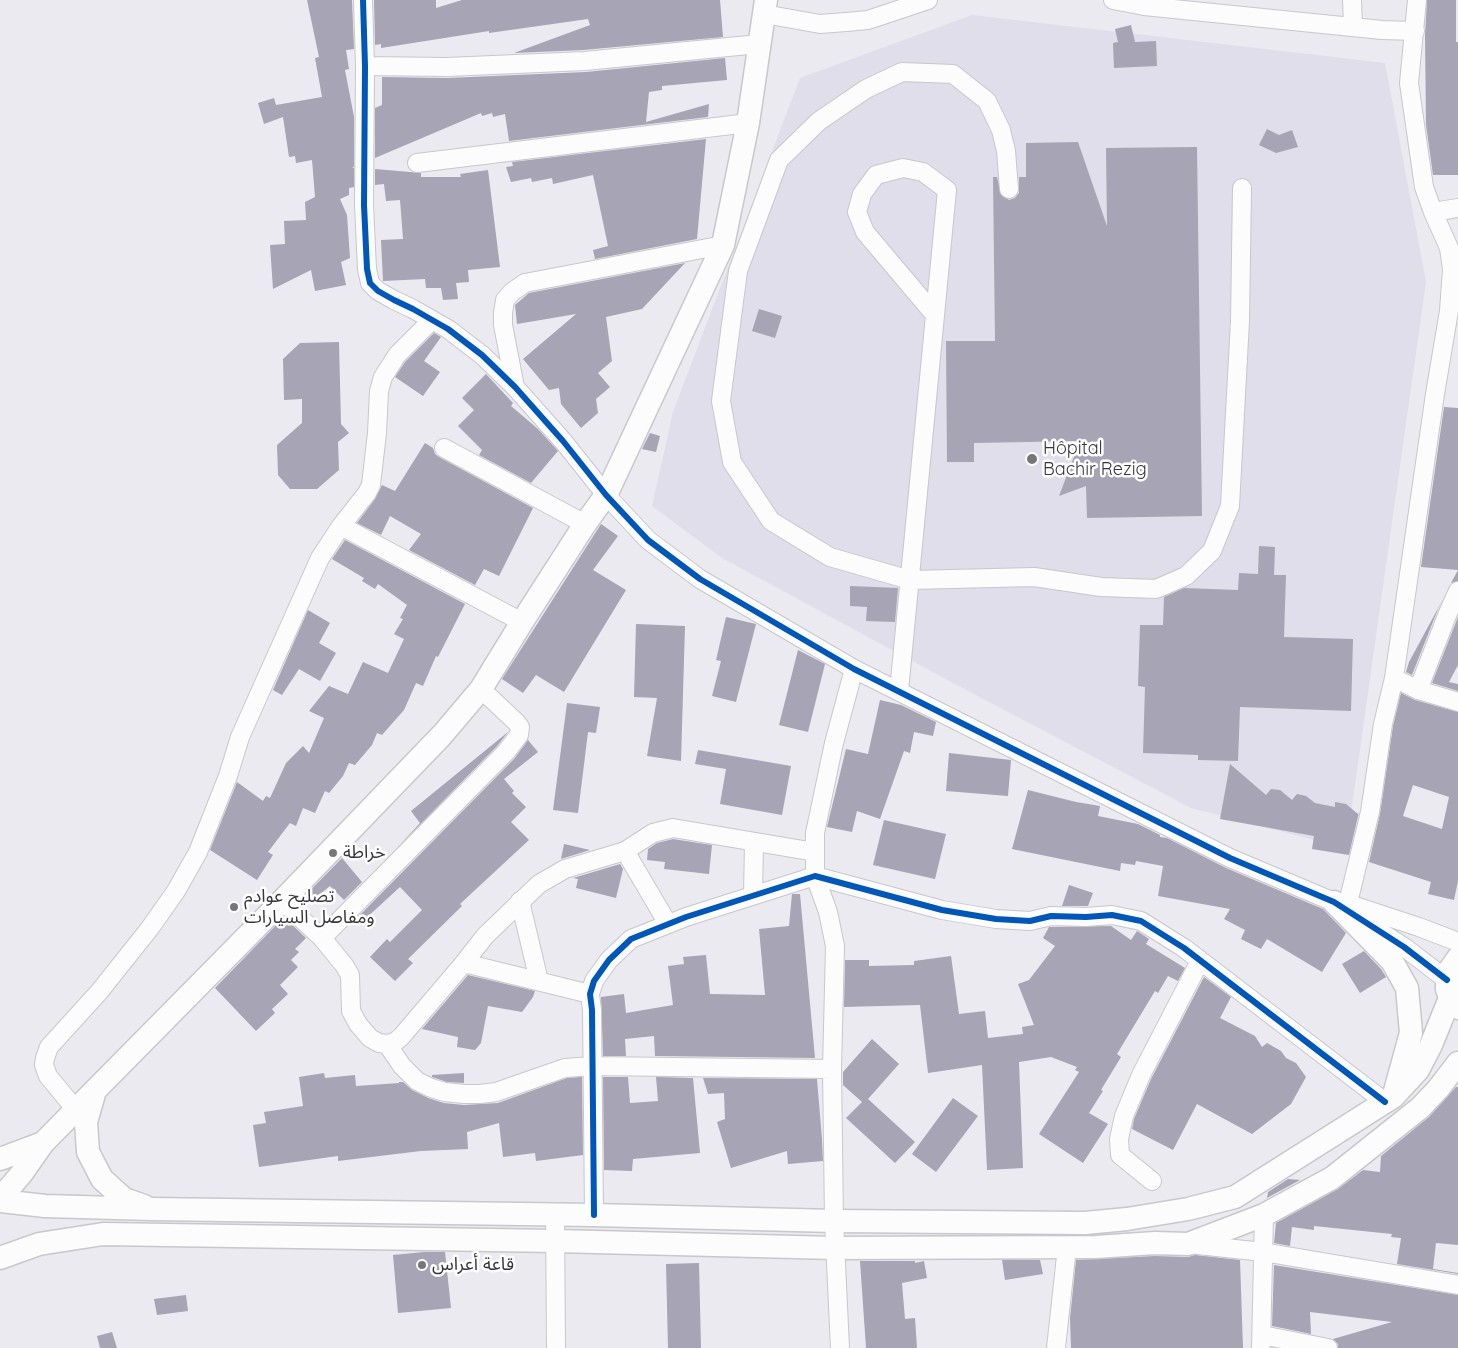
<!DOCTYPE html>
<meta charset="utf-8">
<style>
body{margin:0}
canvas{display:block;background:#eaeaf0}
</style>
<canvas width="1458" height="1348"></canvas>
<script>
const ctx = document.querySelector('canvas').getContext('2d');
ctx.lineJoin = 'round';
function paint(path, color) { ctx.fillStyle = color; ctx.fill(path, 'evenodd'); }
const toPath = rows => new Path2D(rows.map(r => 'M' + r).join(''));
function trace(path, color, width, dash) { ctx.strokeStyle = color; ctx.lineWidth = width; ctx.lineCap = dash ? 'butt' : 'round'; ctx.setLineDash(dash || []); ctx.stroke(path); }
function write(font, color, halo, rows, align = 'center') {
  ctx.font = font + ' Quicksand,"Noto Sans Arabic",sans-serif'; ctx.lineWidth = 5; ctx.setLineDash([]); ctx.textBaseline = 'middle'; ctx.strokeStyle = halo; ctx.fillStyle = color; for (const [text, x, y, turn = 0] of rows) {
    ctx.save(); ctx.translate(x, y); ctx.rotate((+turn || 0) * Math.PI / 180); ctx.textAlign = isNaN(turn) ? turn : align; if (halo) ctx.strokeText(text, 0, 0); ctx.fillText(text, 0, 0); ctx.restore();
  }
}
paint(toPath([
 [972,15,1385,63,1426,282,1346,848,1191,808,953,683,722,558,652,506,673,412,800,78]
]), '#dfdeea');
paint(toPath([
 [307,0,352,0,354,49,346,50,349,69,345,70,354,117,354,167,352,168,354,168,354,187,349,188,349,195,340,199,347,215,350,258,341,262,346,285,315,291,311,270,273,289,270,245,285,244,284,221,306,220,305,202,315,197,312,160,296,163,295,156,289,157,283,117,264,124,258,103,274,98,276,105,322,97,315,58,319,57],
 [374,0,436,0,436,8,462,0,720,0,723,37,584,50,514,53,590,25,588,19,489,33,489,31,381,48,381,44,375,45],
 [1427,0,1456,0,1456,42,1458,42,1458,175,1433,175,1426,125,1425,35],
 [1131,25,1135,42,1156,41,1157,66,1114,68,1113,43,1118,42,1115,29],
 [725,58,727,80,662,86,662,90,649,92,646,122,709,104,708,117,509,141,505,114,493,117,492,113,482,116,481,113,375,158,375,108,382,105,382,77,447,78,586,72],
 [1267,129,1279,135,1292,130,1298,147,1276,153,1259,145],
 [706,139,697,239,595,259,593,250,608,246,593,175,553,184,552,178,532,182,531,178,511,182,506,167,513,166,512,162],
 [1078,142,1107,226,1106,148,1197,147,1202,516,1087,518,1086,486,1059,496,1080,441,974,443,974,462,947,462,946,341,995,341,993,177,997,177,1001,195,1009,200,1015,198,1019,193,1019,177,1026,177,1026,143],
 [375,169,421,173,421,177,461,177,460,174,488,170,500,267,468,270,469,282,456,283,458,299,443,300,441,288,426,288,425,279,383,281,381,240,403,239,400,200,386,201,384,184,375,185],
 [685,263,642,309,606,317,612,361,598,373,610,387,596,399,598,413,581,428,561,404,559,388,549,390,523,359,576,314,517,324,515,305,529,293],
 [759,309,782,316,775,338,752,331],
 [434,333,441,337,424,361,440,372,423,396,395,377,405,362],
 [339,342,341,424,349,433,338,442,339,470,317,489,290,489,278,475,277,445,302,423,302,399,284,400,283,359,300,343],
 [486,374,513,403,511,406,538,429,558,451,531,483,479,455,482,450,458,426,474,410,462,398],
 [1444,407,1458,408,1458,581,1451,583,1458,570,1421,567],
 [650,433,660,436,656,452,642,449],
 [425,443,433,448,435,454,439,457,533,508,499,576,484,569,475,585,409,550,421,534,390,516,381,535,357,523,375,499,382,485,395,491],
 [601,524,618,536,593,570,626,590,564,692,536,675,523,693,502,679],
 [345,540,465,604,438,657,436,656,423,686,416,683,404,710,382,735,377,733,372,745,355,765,349,763,343,776,329,793,325,791,315,813,303,808,296,826,290,823,268,852,273,855,257,880,210,850,237,782,263,801,266,796,270,798,286,763,303,746,309,753,324,718,309,711,329,686,348,694,363,662,388,673,404,639,394,634,403,619,400,618,407,605,378,584,375,589,362,581,364,578,332,559],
 [1259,546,1275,547,1274,575,1286,575,1284,637,1353,639,1351,711,1240,707,1238,761,1198,760,1198,755,1143,753,1145,687,1138,686,1140,625,1163,625,1164,597,1184,588,1238,590,1239,573,1258,574],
 [850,586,898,588,895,622,866,621,867,607,850,606],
 [1443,599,1438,609,1412,675,1406,672,1409,662],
 [308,610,330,623,319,643,336,653,320,681,299,669,282,695,273,690],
 [726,617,756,624,736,702,712,696,721,661,716,660],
 [1458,617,1458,665,1449,682,1458,684,1458,691,1432,683],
 [636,624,685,626,681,761,647,756,657,698,634,697],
 [798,650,825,664,808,732,779,725],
 [1401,693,1415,700,1458,712,1458,881,1454,900,1428,894,1431,882,1369,862,1380,814,1393,726],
 [1413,785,1449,797,1442,829,1403,816],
 [880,700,901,705,936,722,933,736,914,732,910,753,904,751,880,819,857,811,852,832,827,827,846,749,868,754],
 [567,703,600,707,596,733,588,732,578,813,553,810],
 [508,732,498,745,396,849,420,823,411,811],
 [528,740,538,752,504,779,514,791,512,793,526,807,511,822,529,840,460,904,462,906,408,959,413,963,395,981,370,957,387,939,390,942,422,910,400,887,363,921,359,916,514,759],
 [698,750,791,766,782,815,720,804,726,769,695,764],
 [949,753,1011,760,1008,796,946,791],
 [1230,764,1266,795,1271,789,1280,790,1292,800,1297,794,1306,796,1315,803,1335,807,1335,802,1346,804,1358,814,1359,812,1349,855,1312,849,1314,836,1220,819],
 [1028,790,1076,802,1100,806,1098,816,1138,824,1160,835,1160,837,1167,838,1226,868,1323,909,1346,933,1322,972,1267,939,1261,949,1241,939,1245,930,1224,919,1230,909,1158,896,1163,866,1136,861,1135,865,1121,863,1120,871,1012,849],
 [884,820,946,834,935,879,873,865],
 [673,839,712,845,709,874,664,869,665,862,647,860,648,849,657,843],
 [564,844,590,850,561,859],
 [342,858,362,882,371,873,344,900,330,886,304,907,299,902],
 [620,864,623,869,616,898,576,888,578,879,573,878],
 [1069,885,1093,893,1088,906,1062,906],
 [792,894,800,894,815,1058,655,1056,654,1036,625,1039,626,1056,603,1056,601,997,624,994,626,1013,673,1005,668,966,684,964,683,957,706,955,710,994,765,995,759,929,789,926],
 [284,917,306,938,295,949,299,952,291,960,298,967,280,985,288,994,272,1009,275,1013,256,1031,215,988],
 [1111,926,1131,940,1137,931,1149,939,1146,944,1185,968,1178,981,1168,976,1158,993,1155,991,1117,1054,1121,1057,1101,1090,1103,1091,1089,1113,1108,1124,1083,1163,1039,1134,1079,1072,1075,1070,1077,1067,1051,1057,1019,1062,1023,1168,987,1170,982,1065,928,1073,920,1005,844,1007,845,960,869,960,869,966,914,965,914,961,951,956,959,1014,985,1011,988,1038,1023,1034,1022,1027,1034,1025,1018,984,1029,980,1055,946,1043,938,1049,927],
 [1364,951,1381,969,1386,977,1360,993,1342,964],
 [468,975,535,991,533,997,522,1012,488,1006,481,1043,475,1050,457,1047,458,1037,422,1029],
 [1204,977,1231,997,1220,1018,1255,1036,1262,1047,1267,1043,1281,1051,1286,1058,1296,1063,1306,1077,1291,1104,1252,1134,1197,1104,1173,1150,1132,1129,1134,1119,1151,1079],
 [872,1039,899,1064,868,1099,915,1142,895,1163,846,1118,862,1102,843,1085,843,1072],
 [324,1073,325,1078,355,1075,356,1086,399,1083,399,1082,403,1082,412,1090,428,1098,444,1103,464,1105,498,1103,567,1078,582,1077,583,1155,536,1161,535,1153,503,1157,499,1123,467,1132,468,1149,421,1151,338,1161,338,1156,259,1167,253,1125,266,1123,264,1112,303,1106,299,1077],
 [464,1073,464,1083,447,1082,432,1077,432,1075],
 [603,1077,628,1077,630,1103,658,1101,656,1077,693,1078,700,1153,633,1159,632,1171,604,1170],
 [703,1078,817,1079,822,1139,823,1161,788,1164,787,1151,731,1168,717,1122,725,1119,724,1093,708,1094],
 [1456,1087,1458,1087,1458,1245,1436,1243,1433,1269,1458,1273,1458,1274,1397,1264,1401,1238,1391,1237,1392,1234,1314,1226,1314,1230,1292,1227,1290,1246,1274,1243,1276,1223,1338,1189,1363,1170,1380,1172,1381,1156,1429,1117],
 [953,1098,978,1116,936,1172,912,1154],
 [1288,1179,1300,1180,1267,1198,1268,1192],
 [424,1252,445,1252,451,1308,398,1313,393,1255],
 [1195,1255,1240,1260,1243,1348,1071,1348,1070,1318,1076,1260,1155,1256,1188,1257],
 [1002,1260,1040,1260,1043,1274,1005,1280],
 [860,1261,915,1261,915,1263,924,1261,927,1278,902,1283,905,1319,915,1318,917,1348,866,1348],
 [699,1263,701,1348,668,1348,666,1264],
 [1274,1265,1458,1295,1458,1348,1338,1348,1338,1344,1333,1339,1392,1322,1310,1312,1311,1334,1272,1326],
 [186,1295,188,1311,157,1315,154,1299],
 [112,1332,117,1348,100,1348,97,1336]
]), '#a6a4b5');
const minor = toPath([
 [363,0,365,66,364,205,367,269,370,283,378,291,394,300,413,309,448,329,482,355,515,387,563,441,606,495,648,540,700,579,854,669,1230,858,1334,902,1404,947,1447,980],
 [1113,0,1144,6,1382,30,1415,31],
 [1352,0,1353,26],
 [764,14,820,24,846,22,868,20,928,0],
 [365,66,447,67,585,61,759,44],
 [417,163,748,123],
 [1009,189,1006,151,1001,130,987,101,953,74,902,72,866,89,819,121,779,160,738,271,721,401,732,462,771,521,830,557,910,580,1034,577,1101,587,1156,589,1186,576,1212,551,1230,506,1240,321,1242,188],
 [1433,212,1458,208],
 [515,387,503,325,503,313,505,300,512,292,525,283,723,245],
 [444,448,585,524],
 [341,526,522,622],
 [1394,678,1418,690,1458,702],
 [1418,690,1448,613,1458,591],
 [899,691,947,190,923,172,903,168,876,175,862,194,857,212,865,232,935,315],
 [625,851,668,924],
 [753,895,754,843],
 [282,901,322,938,344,965,350,975,351,1011,358,1024,370,1038,379,1043,387,1044,395,1042,401,1037,464,963,485,936,539,884,565,869,625,851,653,833,673,828,815,852],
 [520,901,539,981],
 [1348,903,1370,812,1383,724,1394,678,1435,394,1449,311,1452,269,1449,248,1433,212,1424,187,1409,83,1417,0],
 [1349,904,1419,927,1458,942],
 [322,938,506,752,519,735,520,727,516,722,481,689],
 [464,963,590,994],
 [387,1044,402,1066,417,1081,431,1088,445,1092,464,1094,480,1094,496,1092,565,1068,592,1066,832,1069],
 [76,1110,48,1076,44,1065,45,1058,49,1047,99,992,150,928,176,891,198,852,228,776,240,737,320,558,341,526,367,493,371,485,377,433,379,391,383,377,397,355,432,320],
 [1152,1181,1120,1155,1119,1139,1124,1116,1141,1075,1200,961],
 [594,1215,592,1010,590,994,594,981,609,960,631,939,686,917,815,876,942,910,996,919,1030,921,1051,916,1086,917,1112,915,1141,921,1184,948,1385,1102],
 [555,1216,556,1348],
 [1189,1244,1263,1252,1458,1285],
 [1262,1335,1328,1348],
 [840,1348,834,1221,832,1069,835,946,828,912,815,876,815,833,834,743,854,669],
 [1056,1348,1067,1247],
 [1261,1348,1264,1215]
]);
const major = toPath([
 [1334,902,1392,961,1407,988,1411,1033,1395,1091],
 [1458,958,1449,971,1447,980,1447,989,1450,998,1458,1008],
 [94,1094,86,1122,88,1152,102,1179,124,1199,144,1206],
 [0,1159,43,1143],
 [0,1199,22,1173,43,1143,282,901,442,735,481,689,522,622,585,524,606,495,723,245,748,123,766,0],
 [0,1201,45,1206,152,1209,594,1215,834,1221,1085,1223,1127,1219,1188,1209,1235,1197,1393,1097,1418,1070,1431,1045,1450,998],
 [0,1258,39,1244,103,1234,555,1241,835,1248,1096,1247,1155,1243,1188,1244,1264,1215,1332,1178,1420,1108,1438,1089,1458,1063]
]);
trace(minor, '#c7c7cc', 20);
trace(major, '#c7c7cc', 25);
trace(minor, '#fcfcfd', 18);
trace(major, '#fcfcfd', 22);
trace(toPath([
 [363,0,365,66,364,205,367,269,370,283,378,291,394,300,413,309,448,329,482,355,515,387,563,441,606,495,648,540,700,579,854,669,1230,858,1334,902,1404,947,1447,980],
 [594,1215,592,1010,590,994,594,981,609,960,631,939,686,917,815,876,942,910,996,919,1030,921,1051,916,1086,917,1112,915,1141,921,1184,948,1385,1102]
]), '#0057b8', 6);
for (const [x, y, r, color] of [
 [1032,459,6,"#76767a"],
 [333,853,5,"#76767a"],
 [234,907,5,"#76767a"],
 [422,1265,5,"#76767a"]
]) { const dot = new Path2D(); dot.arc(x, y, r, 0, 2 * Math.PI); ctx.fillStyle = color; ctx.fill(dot); trace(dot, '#fff', 2); }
write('18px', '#37373b', '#fff', [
 ["Hôpital",1043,449],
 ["Bachir Rezig",1043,470],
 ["خراطة",343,853],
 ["تصليح عوادم",244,897],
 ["ومفاصل السيارات",244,918],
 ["قاعة أعراس",432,1265]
], 'left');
</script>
